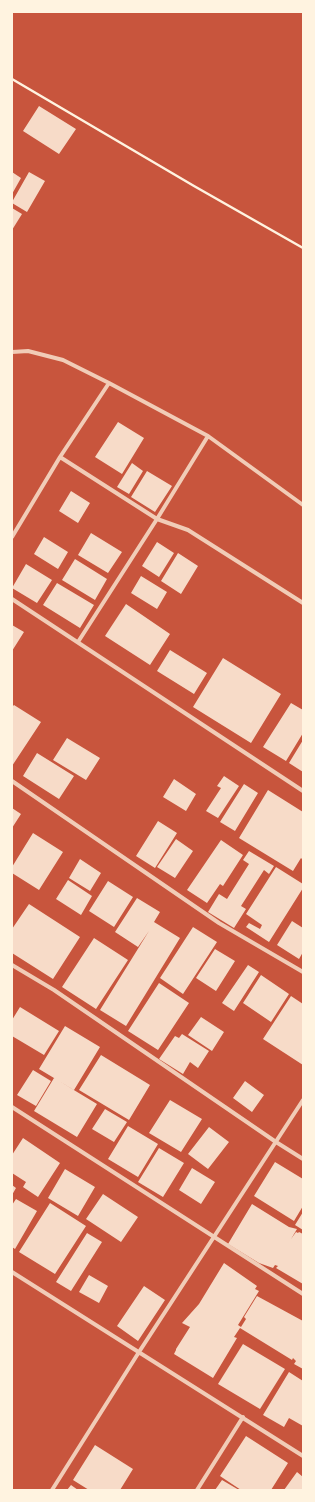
<!DOCTYPE html>
<style>
body{margin:0}
#map{position:relative;width:315px;height:1502px;overflow:hidden;background:#c8553d;font-family:"Playfair Display",serif}
canvas{display:block}
.frame{position:absolute;inset:0;border:13px solid #fff3e0;pointer-events:none}
</style>
<div id="map">
<canvas width="315" height="1502"></canvas>
<div class="frame"></div>
</div>
<script>
const ctx = document.querySelector('canvas').getContext('2d');
ctx.lineJoin = 'round';
function paint(path, color) { ctx.fillStyle = color; ctx.fill(path, 'evenodd'); }
const toPath = rows => new Path2D(rows.map(r => 'M' + r).join(''));
function trace(path, color, width, dash) { ctx.strokeStyle = color; ctx.lineWidth = width; ctx.lineCap = dash ? 'butt' : 'round'; ctx.setLineDash(dash || []); ctx.stroke(path); }
paint(toPath([
 [39,106,76,129,59,154,23,131],
 [12,172,21,178,12,194],
 [29,172,45,181,27,212,12,203,12,202],
 [12,208,22,214,12,230],
 [118,422,144,438,122,474,95,457],
 [132,463,143,471,129,494,117,487],
 [147,471,172,486,155,512,131,497],
 [71,491,90,503,78,523,59,511],
 [91,533,122,552,108,573,78,555],
 [44,537,68,552,58,569,34,554],
 [157,542,174,553,159,577,142,566],
 [178,553,198,566,181,594,161,581],
 [75,559,107,579,95,600,62,580],
 [26,564,52,580,37,603,12,588],
 [141,576,167,592,157,609,131,593],
 [57,583,94,605,80,628,43,605],
 [126,604,170,634,150,665,105,636],
 [12,625,24,632,12,651],
 [170,650,207,673,194,694,157,671],
 [223,658,281,694,251,743,193,707],
 [291,703,303,710,303,733,286,761,263,747],
 [14,705,41,722,12,766,12,707],
 [67,738,100,758,86,780,53,760],
 [303,740,303,772,289,763],
 [37,753,74,776,59,799,23,776],
 [224,776,239,786,218,818,206,811,221,788,217,786],
 [174,779,196,794,186,811,163,797],
 [244,784,258,793,235,831,220,822],
 [268,790,303,812,303,860,301,858,293,871,239,838],
 [12,808,21,814,12,828],
 [158,821,177,833,155,868,136,856],
 [33,833,63,852,39,890,12,873,12,867],
 [176,839,193,851,175,878,157,867],
 [221,840,243,855,223,886,220,884,207,903,187,890],
 [249,851,274,866,269,874,264,870,241,906,246,909,234,928,208,912,219,894,227,899,249,864,243,860],
 [80,859,101,873,90,891,69,878],
 [276,867,303,884,303,888,269,942,246,927,249,923,260,929,262,925,246,914],
 [68,880,92,896,81,915,56,899],
 [108,881,133,897,114,927,89,911],
 [137,898,160,912,154,922,180,938,126,1026,100,1010,149,931,138,947,115,932],
 [29,904,80,937,53,979,12,953,12,929],
 [292,921,303,928,303,952,299,959,277,945],
 [193,927,217,942,183,994,160,978],
 [94,938,128,960,96,1009,62,987],
 [215,949,235,961,216,991,196,978],
 [248,965,259,972,234,1011,222,1003],
 [261,975,289,994,271,1022,243,1003],
 [159,983,189,1003,158,1050,128,1031],
 [291,996,303,1004,303,1065,263,1039],
 [20,1007,59,1031,44,1055,12,1036,12,1020],
 [201,1017,224,1032,212,1051,188,1035],
 [65,1026,100,1047,74,1090,39,1069],
 [182,1034,209,1051,198,1068,190,1062,183,1074,159,1059,175,1036,179,1038],
 [101,1055,150,1085,129,1120,79,1090],
 [33,1070,51,1081,36,1106,17,1095],
 [54,1078,97,1104,77,1137,34,1111],
 [245,1081,264,1095,252,1112,233,1098],
 [170,1100,202,1119,181,1152,149,1133],
 [105,1109,127,1122,114,1142,92,1129],
 [128,1126,158,1144,138,1177,108,1159],
 [209,1127,229,1142,208,1169,188,1154],
 [23,1138,60,1163,38,1197,23,1187,26,1182,12,1173,12,1155],
 [159,1148,184,1163,163,1197,138,1182],
 [275,1162,303,1179,303,1206,294,1221,254,1196],
 [192,1168,215,1182,201,1204,179,1190],
 [65,1169,95,1187,78,1216,48,1198],
 [12,1185,16,1188,12,1195],
 [103,1194,138,1217,121,1242,86,1219],
 [16,1199,37,1211,15,1249,12,1247,12,1205],
 [50,1203,86,1226,55,1274,19,1252],
 [252,1204,289,1227,297,1229,291,1239,296,1232,298,1233,299,1232,303,1234,303,1284,276,1268,278,1266,275,1265,273,1268,259,1263,228,1244],
 [303,1212,303,1230,295,1225],
 [87,1233,102,1242,71,1291,56,1282],
 [224,1263,257,1286,255,1289,259,1291,238,1325,241,1327,246,1319,244,1317,257,1296,303,1321,303,1369,294,1364,296,1361,293,1358,292,1360,240,1328,234,1337,237,1338,213,1378,174,1354,176,1350,176,1349,190,1327,182,1323,199,1304],
 [89,1275,108,1286,99,1303,79,1292],
 [144,1286,165,1300,138,1341,117,1326],
 [243,1344,285,1369,260,1409,218,1384],
 [289,1372,303,1381,303,1426,289,1418,284,1427,263,1415],
 [246,1436,288,1463,271,1490,241,1490,220,1476],
 [95,1445,133,1469,120,1490,89,1490,73,1480],
 [297,1472,303,1477,303,1490,284,1490],
 [222,1480,239,1490,215,1490],
 [71,1485,78,1490,67,1490]
]), '#f7dbc8');
trace(toPath([
 [12,79,194,186,303,248]
]), '#fff3e0', 2.5);
trace(toPath([
 [12,352,28,351,63,360,109,383,208,436,303,505],
 [60,457,157,519,188,530,303,603],
 [12,537,60,457,109,383],
 [12,599,303,791],
 [78,642,157,519,208,436],
 [12,781,219,923,303,972],
 [12,965,54,990,276,1142,303,1159],
 [12,1107,303,1294],
 [12,1272,303,1456],
 [52,1490,139,1352,303,1100],
 [197,1490,243,1417]
]), '#f1ccb7', 4);
</script>
